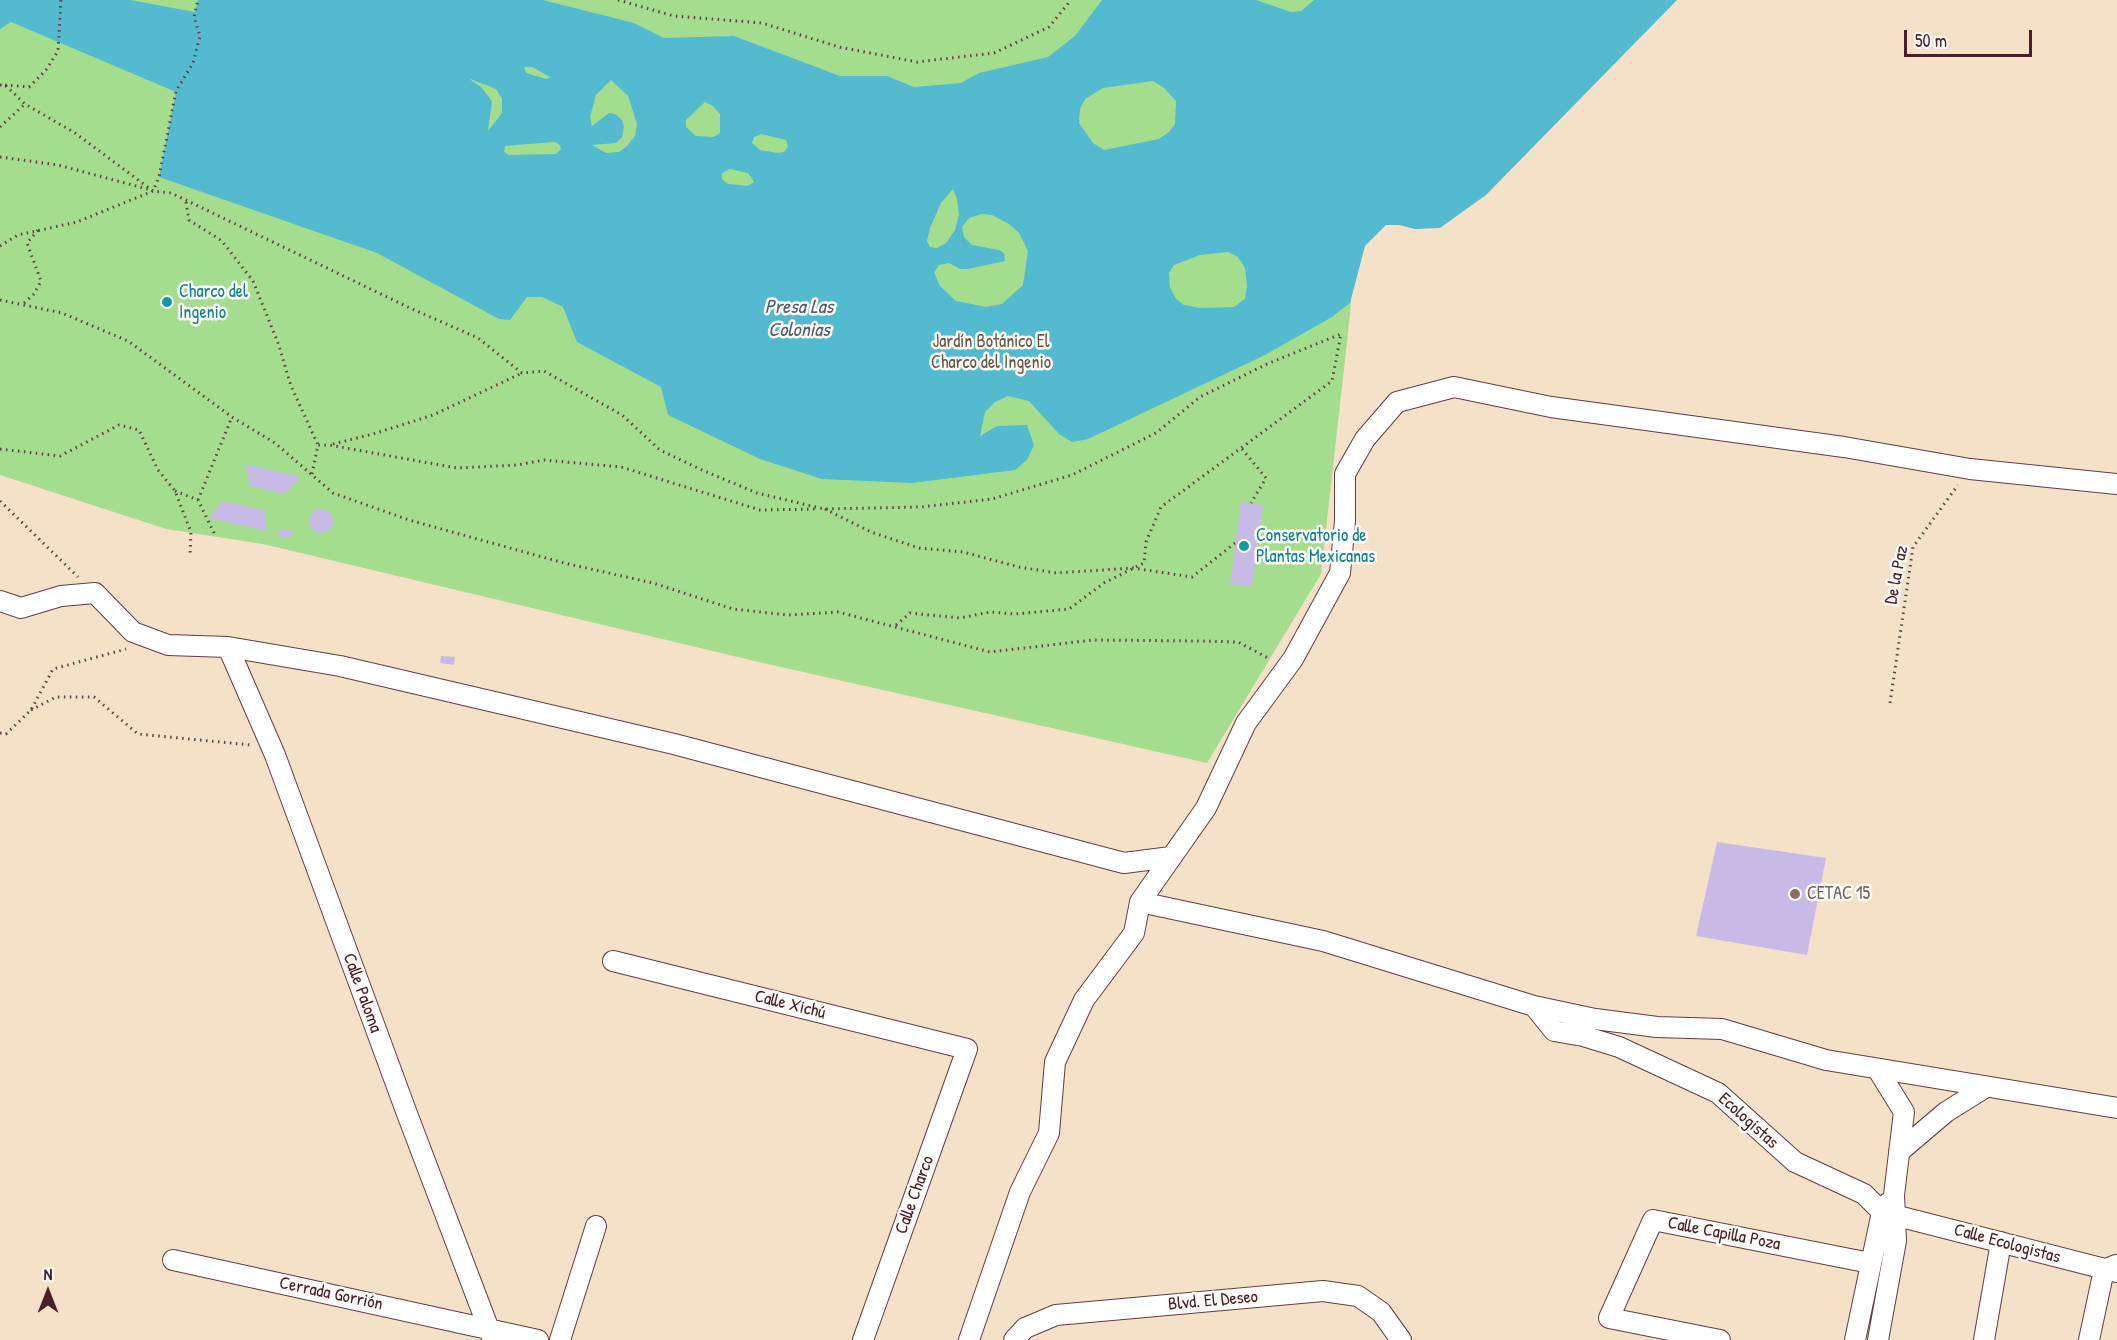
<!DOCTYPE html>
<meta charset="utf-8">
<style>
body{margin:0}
#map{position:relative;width:2117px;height:1340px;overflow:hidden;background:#f5e1c8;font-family:"Patrick Hand",sans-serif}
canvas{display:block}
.north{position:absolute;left:18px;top:1262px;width:60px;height:60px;-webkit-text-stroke:4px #fdfcf7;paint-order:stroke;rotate:0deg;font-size:16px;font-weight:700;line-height:24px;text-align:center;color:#4a1f2b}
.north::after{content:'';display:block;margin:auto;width:21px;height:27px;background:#4a1f2b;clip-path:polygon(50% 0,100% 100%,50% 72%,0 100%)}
.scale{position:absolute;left:1904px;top:30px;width:128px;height:27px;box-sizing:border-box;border:3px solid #4a1f2b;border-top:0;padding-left:8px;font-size:18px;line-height:21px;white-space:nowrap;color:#4a1f2b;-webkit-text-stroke:4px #fdfcf7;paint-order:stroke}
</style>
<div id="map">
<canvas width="2117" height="1340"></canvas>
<div class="north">N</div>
<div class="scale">50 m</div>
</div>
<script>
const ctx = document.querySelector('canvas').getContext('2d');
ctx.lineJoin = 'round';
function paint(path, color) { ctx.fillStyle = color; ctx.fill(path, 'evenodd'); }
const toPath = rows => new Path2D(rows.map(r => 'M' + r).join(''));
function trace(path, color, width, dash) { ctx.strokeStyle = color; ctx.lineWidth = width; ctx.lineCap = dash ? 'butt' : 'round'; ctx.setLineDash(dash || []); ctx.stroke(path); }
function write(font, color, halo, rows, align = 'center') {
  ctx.font = font + ' "Patrick Hand",sans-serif'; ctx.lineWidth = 5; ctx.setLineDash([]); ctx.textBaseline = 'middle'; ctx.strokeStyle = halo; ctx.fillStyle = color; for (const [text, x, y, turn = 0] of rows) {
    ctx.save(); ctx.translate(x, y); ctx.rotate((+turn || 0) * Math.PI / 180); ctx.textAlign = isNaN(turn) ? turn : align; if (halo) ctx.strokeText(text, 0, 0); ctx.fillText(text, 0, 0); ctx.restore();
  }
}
paint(toPath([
 [0,0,1370,0,1368,106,1349,324,1321,574,1207,763,763,663,263,544,166,529,0,475]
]), '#a5dd8e');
paint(toPath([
 [0,0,130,0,195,12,198,0,543,0,634,23,664,38,734,36,840,76,887,76,914,87,961,83,979,73,1048,57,1075,36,1102,0,1256,0,1291,12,1301,11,1314,0,1677,0,1486,195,1440,228,1415,229,1399,225,1386,225,1365,246,1350,303,1332,317,1265,355,1088,439,1072,442,1059,434,1029,401,1008,396,995,402,985,412,980,436,997,426,1027,425,1034,445,1027,460,1015,470,912,483,822,479,760,459,668,415,661,387,577,342,563,307,542,297,527,297,510,320,499,319,377,253,159,177,176,92,11,22,0,29],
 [532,67,550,77,551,77,546,79,526,73,524,67],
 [468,78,496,89,502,99,502,113,488,131,492,101,481,87],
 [611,80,628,96,637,124,635,136,627,146,619,152,606,153,592,145,616,143,622,137,624,127,622,120,615,114,609,113,592,126,590,117,596,95],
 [1153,81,1164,88,1176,101,1175,124,1169,132,1159,139,1104,150,1093,143,1079,123,1080,109,1085,99,1103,88],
 [705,102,713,106,720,114,720,133,714,137,696,136,686,127,686,120],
 [761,134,786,140,788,147,784,152,778,153,760,150,752,143,754,137],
 [554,142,559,144,561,149,556,154,509,155,504,152,505,146],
 [730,169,748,173,754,182,748,186,728,184,722,179,722,173],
 [953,189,957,199,959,215,955,230,946,243,937,248,930,247,927,241,930,228,941,203],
 [982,214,992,215,1009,224,1019,233,1028,251,1023,285,1002,304,986,307,956,301,940,286,934,272,939,265,949,263,960,269,968,269,1005,261,1004,253,999,250,972,245,964,237,962,227,969,218],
 [1228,252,1238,257,1245,268,1247,286,1245,299,1234,307,1200,308,1184,305,1176,299,1170,288,1169,273,1174,265,1200,255]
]), '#53bad0');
paint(toPath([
 [245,464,300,477,284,494,250,486],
 [222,501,264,510,267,531,209,518],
 [1241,502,1263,505,1252,587,1230,584],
 '309 521a12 12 0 1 1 24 0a12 12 0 1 1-24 0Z',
 [280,529,293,531,292,538,278,537],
 [441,656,455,657,454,665,440,663],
 [1717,842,1826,858,1807,955,1696,936]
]), '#c8bae7');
const minor = toPath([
 [0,601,21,608,61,596,95,593,133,632,168,645,228,647,340,666,674,744,1124,863,1171,857],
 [228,647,275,755,406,1111,493,1340],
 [1140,902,1323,941,1534,1006,1595,1019,1657,1027,1722,1029,1826,1060,2117,1108],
 [613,961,967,1049,863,1340],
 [1534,1006,1554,1031,1583,1036,1619,1047,1718,1093,1795,1162,1864,1194,1882,1212,2117,1272],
 [1899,1152,1946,1112,1986,1087],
 [173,1260,538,1340],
 [560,1340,596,1226],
 [969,1340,1020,1192,1049,1133,1055,1062,1084,1000,1134,933,1140,902,1206,808,1246,723,1293,659,1340,573,1345,521,1345,474,1365,439,1397,402,1454,387,1551,407,1844,447,1970,469,2117,484],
 [1014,1340,1025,1328,1056,1315,1323,1291,1358,1296,1381,1312,1401,1340],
 [1720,1340,1609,1318,1653,1220,1870,1263],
 [1855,1340,1882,1212,1888,1203],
 [1878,1340,1896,1241,1894,1195,1904,1112,1878,1070],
 [1984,1340,2001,1242],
 [2089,1340,2104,1270,2116,1265]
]);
trace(minor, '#643c43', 22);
trace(toPath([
 [618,0,674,16,762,23,839,47,917,62,994,53,1049,27,1071,0],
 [0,85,5,85,25,104,75,133,153,191,171,193,410,308,478,338,522,373,544,371,622,415,660,450,702,470,757,493,824,509,921,507,992,499,1072,475,1156,433,1200,397,1267,364,1341,334,1332,381,1161,507,1146,542,1144,563,1104,583,1069,609,1015,614,990,612,960,618,910,613,895,626],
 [5,85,29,87,46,70,58,51,61,0],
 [0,127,25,104],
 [0,157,58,165,151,190],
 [186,202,189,220,222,241,253,281,278,343,291,386,318,445],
 [0,246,18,235,77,222,153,191,159,177,176,91,193,63,200,36,194,17,198,0],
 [0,300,62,313,128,341,232,417,275,443,333,493,409,520,564,563,653,583,733,609,788,615,838,612,990,652,1093,640,1199,641,1238,642,1270,659],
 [24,303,34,294,41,281,27,243,38,230],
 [333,444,373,434,433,415,522,373],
 [0,449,60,456,119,425,139,430,158,470,175,491,191,532,190,555],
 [1242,449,1266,478,1251,503],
 [312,474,318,445,329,445,457,468,517,465,544,460,621,467,760,510,819,509],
 [175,491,198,500,215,535],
 [198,500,232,417],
 [0,501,78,577],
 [825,509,871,532,919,548,963,552,1019,567,1056,573,1133,568,1192,577,1235,543],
 [1890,703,1913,547,1958,485],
 [31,710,56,697,94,697,138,734,251,745],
 [0,733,6,734,31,710,53,669,126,649]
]), '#643c43', 3, [1.5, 4.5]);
trace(minor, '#fff', 20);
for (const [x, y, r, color] of [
 [167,302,6,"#0f9aa8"],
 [1244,546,6,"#0f9aa8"],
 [1795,894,6,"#8d6e63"]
]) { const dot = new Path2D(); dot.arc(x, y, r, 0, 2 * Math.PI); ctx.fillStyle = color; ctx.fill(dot); trace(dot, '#fdfcf7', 2); }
write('18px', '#0d838f', '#fdfcf7', [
 ["Charco del",179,292],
 ["Ingenio",179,313],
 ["Conservatorio de",1256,536],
 ["Plantas Mexicanas",1256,557]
], 'left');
write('18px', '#655849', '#fdfcf7', [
 ["Jardín Botánico El",991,342],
 ["Charco del Ingenio",991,363]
]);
write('18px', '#4a1f2b', '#fdfcf7', [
 ["De la Paz",1897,575,-79],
 ["Calle Paloma",362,993,70],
 ["Calle Xichú",790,1005,14],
 ["Ecologistas",1748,1121,42],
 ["Calle Charco",915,1195,-70],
 ["Calle Capilla Poza",1724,1234,11],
 ["Calle Ecologistas",2007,1244,15],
 ["Cerrada Gorrión",331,1294,12],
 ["Blvd. El Deseo",1213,1301,-5]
]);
write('18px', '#785e54', '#fdfcf7', [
 ["CETAC 15",1807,894]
], 'left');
write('italic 20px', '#4e5d6d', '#fdfcf7', [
 ["Presa Las",799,308],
 ["Colonias",799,331]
]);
</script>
